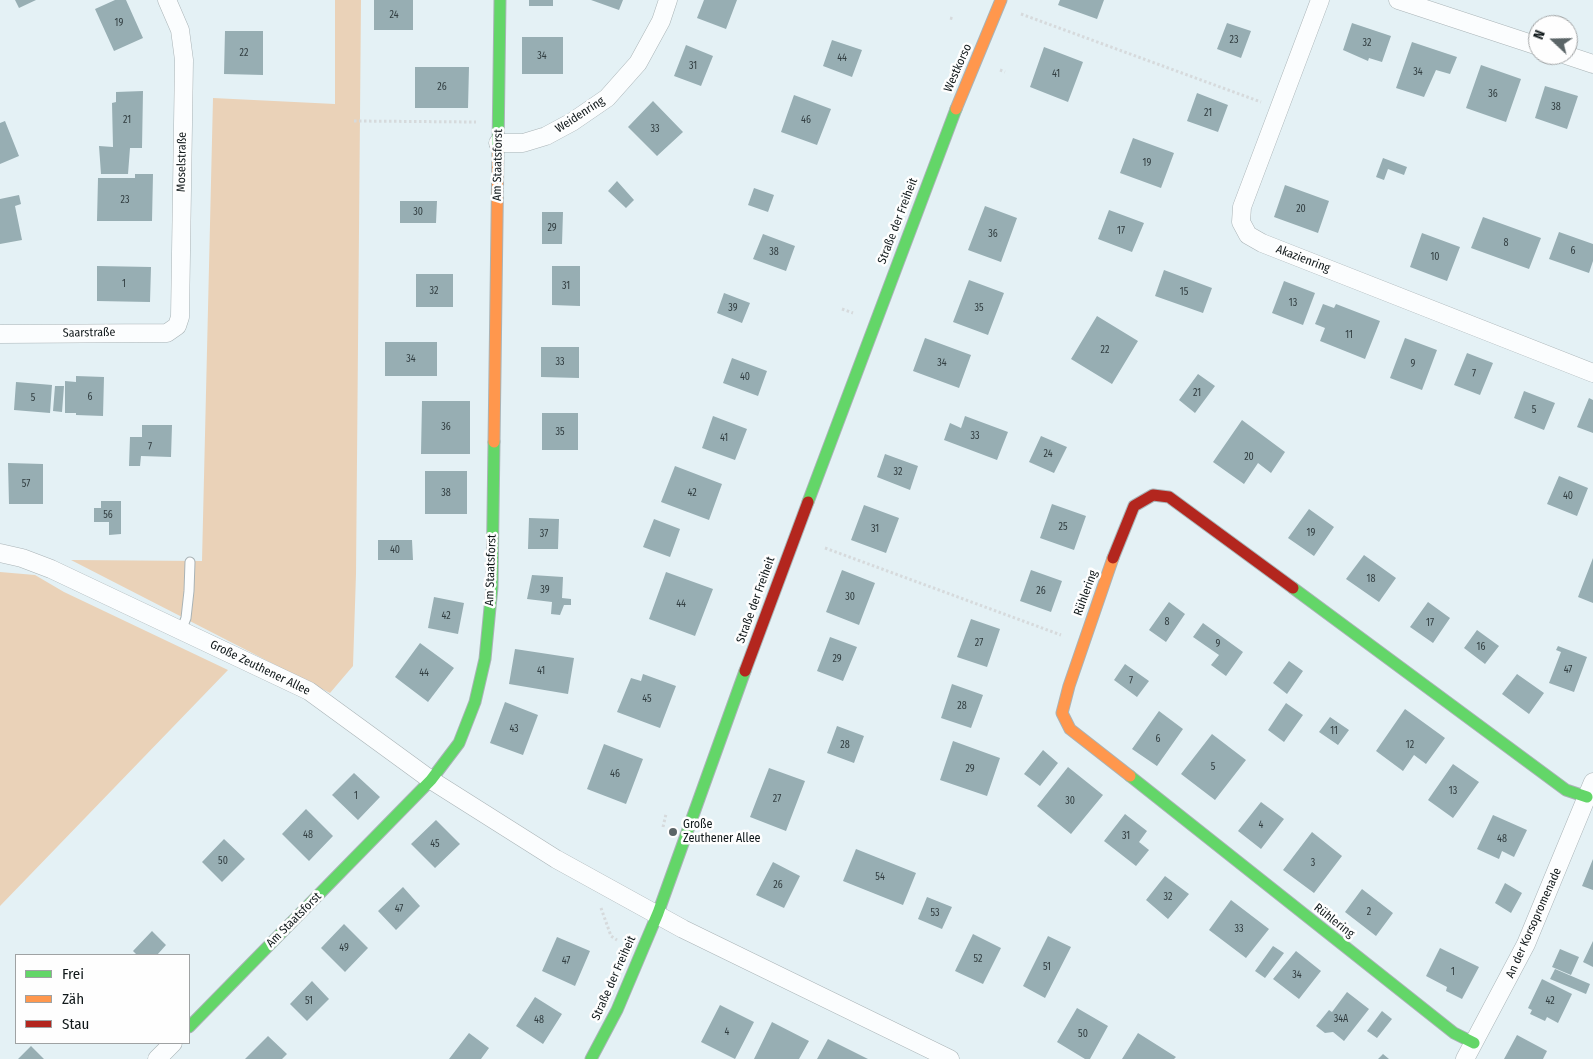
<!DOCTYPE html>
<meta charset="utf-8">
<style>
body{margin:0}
#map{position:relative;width:1593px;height:1059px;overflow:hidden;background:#e4f1f5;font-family:"Fira Sans Condensed",sans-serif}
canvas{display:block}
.legend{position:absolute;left:15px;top:954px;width:175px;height:90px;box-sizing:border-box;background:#fefefe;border:1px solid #9fa2a3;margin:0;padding:6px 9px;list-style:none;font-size:15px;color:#11191b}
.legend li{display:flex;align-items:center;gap:10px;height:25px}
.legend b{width:25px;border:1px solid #9fa2a3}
.north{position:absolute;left:1528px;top:15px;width:50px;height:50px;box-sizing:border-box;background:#fefefe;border:1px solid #9fa2a3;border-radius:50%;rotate:291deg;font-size:14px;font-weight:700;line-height:20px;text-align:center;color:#11191b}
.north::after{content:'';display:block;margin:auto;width:18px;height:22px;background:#5b6567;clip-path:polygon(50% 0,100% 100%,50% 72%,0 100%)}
</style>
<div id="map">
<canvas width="1593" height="1059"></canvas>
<ul class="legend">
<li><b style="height:6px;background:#63d668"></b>Frei</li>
<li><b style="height:6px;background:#ff974d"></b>Zäh</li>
<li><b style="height:6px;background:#b3261e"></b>Stau</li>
</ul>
<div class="north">N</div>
</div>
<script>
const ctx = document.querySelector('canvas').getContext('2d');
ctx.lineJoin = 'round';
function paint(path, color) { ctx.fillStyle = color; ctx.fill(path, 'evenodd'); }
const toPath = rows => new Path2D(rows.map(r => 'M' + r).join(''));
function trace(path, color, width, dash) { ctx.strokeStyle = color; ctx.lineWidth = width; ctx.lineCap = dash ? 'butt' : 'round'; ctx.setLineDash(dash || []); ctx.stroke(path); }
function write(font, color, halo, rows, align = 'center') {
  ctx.font = font + ' "Fira Sans Condensed",sans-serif'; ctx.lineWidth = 5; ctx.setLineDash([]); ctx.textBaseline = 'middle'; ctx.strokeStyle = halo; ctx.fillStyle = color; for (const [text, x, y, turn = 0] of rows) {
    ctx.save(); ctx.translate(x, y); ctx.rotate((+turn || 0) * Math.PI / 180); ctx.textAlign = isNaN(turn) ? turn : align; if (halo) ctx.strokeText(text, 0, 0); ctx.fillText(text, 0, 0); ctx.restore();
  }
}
paint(toPath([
 [335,0,361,0,356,574,353,666,330,693,71,560,202,561,213,98,335,104],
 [0,572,35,575,64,592,228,670,0,906]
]), '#ead2b8');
paint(toPath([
 [15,0,36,0,19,8],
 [115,0,126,0,143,38,114,51,95,9],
 [374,0,413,0,413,30,374,30],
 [529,0,553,0,553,6,529,6],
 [591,0,623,0,619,10],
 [704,0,737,0,726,29,697,18],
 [1060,0,1104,0,1097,19,1058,5],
 [1227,23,1251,31,1241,58,1217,49],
 [1352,23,1391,36,1382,62,1369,58,1368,61,1343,50],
 [225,31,263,31,263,75,224,74],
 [522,37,563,37,563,74,522,74],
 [832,40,862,50,852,77,823,66],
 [1412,42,1457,57,1450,74,1436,70,1424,97,1396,88],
 [686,45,713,56,701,86,674,76],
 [1044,47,1083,62,1068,102,1030,87],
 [1481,65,1521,79,1506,122,1466,108],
 [415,67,469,67,468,108,415,108],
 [1545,86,1578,96,1567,129,1535,118],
 [143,91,142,148,130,148,128,174,101,174,99,146,113,147,112,103,116,102,116,92],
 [1197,93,1228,105,1218,132,1187,121],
 [794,95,831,109,817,145,781,132],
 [653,101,683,132,657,156,628,127],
 [5,121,19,156,0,164,0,123],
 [1133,138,1174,153,1161,188,1120,173],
 [1383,158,1407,167,1404,175,1388,169,1384,180,1376,177],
 [135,174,153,174,152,221,97,221,98,178,135,178],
 [617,181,634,200,626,208,608,191],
 [1285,185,1329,201,1318,233,1274,217],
 [754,188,774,195,768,212,748,205],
 [19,195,21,204,15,206,22,240,0,244,0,199],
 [400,201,437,201,436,223,400,223],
 [985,206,1017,218,1001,262,968,250],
 [1109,210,1144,223,1132,252,1098,239],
 [542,212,563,212,562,244,542,244],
 [1483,217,1541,238,1529,269,1471,248],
 [1559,232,1593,244,1593,261,1589,273,1549,259],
 [1422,233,1460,247,1447,281,1410,267],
 [763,234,795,246,786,271,753,259],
 [97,266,151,267,150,302,97,301],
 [552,266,580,266,580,306,552,305],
 [1164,270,1212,288,1203,313,1155,296],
 [416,274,453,274,453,307,416,307],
 [969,280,1004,293,988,335,953,322],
 [1284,281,1315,293,1303,325,1272,313],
 [724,293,750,303,742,323,717,313],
 [1323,304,1334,308,1336,304,1380,321,1365,359,1320,341,1325,328,1315,324],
 [1097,316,1138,341,1112,384,1071,359],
 [925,338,971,355,959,388,913,371],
 [1405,338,1437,350,1422,390,1390,378],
 [385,342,437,342,437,376,385,376],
 [541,347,579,347,579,378,541,377],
 [1467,353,1493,363,1480,395,1454,385],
 [732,358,767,371,758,396,723,383],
 [1198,374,1215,386,1195,413,1179,400],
 [76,376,104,377,103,416,76,415,76,413,65,413,65,381,76,382],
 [16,382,52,385,50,413,14,410],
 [55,386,64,386,62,412,53,411],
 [1524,391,1555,403,1544,430,1514,418],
 [1589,398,1593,400,1593,433,1577,427],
 [422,401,470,401,470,454,421,454],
 [542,413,578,413,578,450,542,450],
 [713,416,747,429,735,460,702,448],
 [965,416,1008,432,997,460,944,440,950,423,961,428],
 [1242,420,1285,452,1271,473,1258,463,1244,484,1213,462],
 [142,425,172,425,171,457,141,456,140,466,129,466,130,437,142,437],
 [1041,436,1067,447,1054,473,1029,462],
 [885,454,918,466,910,490,877,477],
 [8,463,43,464,43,504,9,504],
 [675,466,722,484,709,520,661,502],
 [425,471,467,471,467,514,425,514],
 [1559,476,1588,488,1577,516,1547,504],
 [101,501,121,501,121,534,109,535,109,522,94,522,94,508,101,508],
 [1052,504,1086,516,1074,550,1040,538],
 [864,505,899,518,886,553,851,540],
 [1309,509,1334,527,1314,556,1288,538],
 [529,518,559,519,558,549,528,549],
 [654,519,680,529,670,557,643,547],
 [378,540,412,540,413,560,378,560],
 [1364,555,1396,578,1379,602,1346,579],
 [1593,558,1593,603,1578,597],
 [842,570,875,583,859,625,826,612],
 [1031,570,1062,581,1051,612,1020,601],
 [666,572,713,589,695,636,649,619],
 [532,575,563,577,562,598,571,599,571,605,564,605,560,615,551,614,552,602,527,599],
 [434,597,464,603,458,634,428,628],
 [1169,602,1185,614,1166,642,1149,630],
 [1428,602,1450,618,1433,643,1410,627],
 [971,619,1000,629,987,667,957,657],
 [1203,623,1243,652,1226,676,1211,665,1219,655,1193,637],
 [1477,630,1499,646,1485,664,1464,648],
 [830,637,857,647,843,681,817,671],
 [420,643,454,668,428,702,395,677],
 [1558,646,1587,657,1574,692,1549,683,1561,652,1556,650],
 [515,649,574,658,568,694,509,684],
 [1289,661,1303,671,1287,694,1273,683],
 [1125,664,1149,681,1137,697,1114,680],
 [643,674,676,686,660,728,617,712,631,678,641,681],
 [1517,674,1544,693,1529,714,1502,694],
 [952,684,983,695,971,728,941,718],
 [505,702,538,715,523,755,490,743],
 [1286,703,1303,715,1284,742,1268,730],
 [1405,709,1445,738,1426,764,1414,755,1403,771,1376,751],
 [1159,711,1183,729,1157,766,1132,749],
 [1330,717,1349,730,1338,745,1319,732],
 [837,726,864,736,854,763,827,753],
 [1212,734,1246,760,1215,800,1181,774],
 [953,741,1000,758,987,796,940,780],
 [604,744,643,759,626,804,587,789],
 [1043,750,1058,763,1040,786,1024,774],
 [1453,764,1479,782,1453,818,1428,800],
 [1068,767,1103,795,1071,834,1037,806],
 [769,768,805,781,786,831,750,817],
 [354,773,380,797,358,820,332,795],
 [1261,802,1284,819,1261,849,1238,831],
 [306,809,333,836,309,861,282,834],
 [1125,814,1147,831,1139,842,1149,850,1136,866,1104,841],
 [1493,815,1527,830,1514,857,1502,851,1499,859,1477,849],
 [436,820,460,844,435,868,411,844],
 [1312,832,1342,856,1314,893,1283,870],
 [224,839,245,859,222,882,202,862],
 [856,849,916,873,903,905,843,881],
 [1593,859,1593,890,1582,886],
 [773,862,800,876,784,908,756,895],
 [1165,876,1189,894,1168,919,1146,900],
 [1505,883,1522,893,1511,913,1495,903],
 [403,887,420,906,396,930,378,911],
 [1362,889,1393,913,1376,936,1345,912],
 [927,897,952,907,942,929,918,919],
 [1231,900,1269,929,1246,958,1209,930],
 [344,924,368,948,345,972,321,948],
 [152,931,166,945,157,955,137,955,133,951],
 [973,934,1001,948,983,984,955,971],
 [1048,936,1071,947,1045,998,1023,986],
 [557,937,590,951,575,986,542,971],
 [1593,941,1593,967,1583,962],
 [1273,946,1284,953,1265,978,1255,971],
 [1440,948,1479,967,1462,999,1446,991,1447,987,1426,976],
 [1560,949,1579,957,1571,975,1552,967],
 [1296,951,1321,971,1299,999,1273,979],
 [1555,969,1590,984,1586,994,1550,979],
 [1542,979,1572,994,1558,1023,1547,1017,1545,1021,1530,1014,1532,1010,1528,1008],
 [312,981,329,999,307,1021,290,1004],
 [1347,992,1369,1009,1344,1041,1333,1032,1325,1033,1316,1026,1329,1010,1332,1012],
 [535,997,562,1014,543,1044,516,1026],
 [720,1005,754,1022,735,1059,701,1042],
 [1077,1008,1108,1026,1090,1059,1085,1059,1057,1042],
 [1382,1011,1392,1019,1377,1038,1367,1031],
 [772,1022,809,1041,799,1059,754,1059],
 [469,1033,489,1048,481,1059,449,1059],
 [1138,1033,1176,1057,1174,1059,1122,1059],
 [1517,1035,1547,1051,1543,1059,1504,1059],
 [268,1036,287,1054,282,1059,245,1059],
 [828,1039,868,1059,817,1059],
 [31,1046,44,1059,18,1059],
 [1383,1054,1389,1059,1378,1059]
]), '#97aeb3');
const lane = toPath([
 [181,631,186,618,189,591,190,562]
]);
const street = toPath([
 [1320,0,1242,207,1241,222,1248,235,1262,243,1593,373],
 [1398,0,1538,46],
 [1566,55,1593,64],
 [498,143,523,143,546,136,572,122,607,98,638,63,661,21,668,0],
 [0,334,167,333,177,326,180,317,184,60,180,30,167,0],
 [0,553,22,558,51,569,309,691,431,780,556,859,683,929,950,1059],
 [157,1059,173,1043],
 [1465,1059,1526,944,1593,782]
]);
const fast = toPath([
 [498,149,500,0],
 [808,502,956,109],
 [1293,588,1566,790,1587,797],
 [1130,776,1454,1033,1474,1043],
 [189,1027,431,780,459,743,475,702,485,659,492,587,494,442],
 [591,1059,617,1010,658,913,745,671]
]);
const slow = toPath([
 [956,109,1001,0],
 [494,442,498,149],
 [1113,558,1069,686,1062,713,1070,729,1130,776]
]);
const jam = toPath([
 [1113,558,1134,506,1153,495,1169,497,1293,588],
 [745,671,808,502]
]);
trace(lane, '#a9b3b6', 11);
trace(street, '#a9b3b6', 19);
trace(fast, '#a9b3b6', 13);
trace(slow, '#a9b3b6', 13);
trace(jam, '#a9b3b6', 13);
trace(toPath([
 [1021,14,1261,102],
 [950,18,954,19],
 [1000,70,1005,72],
 [354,121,476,122],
 [842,309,853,313],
 [825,548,1061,635],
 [663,827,666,814],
 [601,908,611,936,617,940]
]), '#d6dadc', 3, [2.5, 2.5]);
trace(lane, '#fbfdfe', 9);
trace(street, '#fbfdfe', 18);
trace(fast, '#63d668', 11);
trace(slow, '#ff974d', 11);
trace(jam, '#b3261e', 11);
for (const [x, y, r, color] of [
 [673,832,5,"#5b6567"]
]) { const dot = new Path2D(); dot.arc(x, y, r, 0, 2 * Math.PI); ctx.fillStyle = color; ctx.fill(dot); trace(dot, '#fefefe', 2); }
write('10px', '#323e41', null, [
 ["24",394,15],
 ["19",119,23],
 ["23",1234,40],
 ["32",1367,43],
 ["22",244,53],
 ["34",542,56],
 ["44",842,58],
 ["31",693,66],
 ["34",1418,72],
 ["41",1056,74],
 ["26",442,87],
 ["36",1493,94],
 ["38",1556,107],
 ["21",1208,113],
 ["21",127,120],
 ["46",806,120],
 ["33",655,129],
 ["19",1147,163],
 ["23",125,200],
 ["20",1301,209],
 ["30",418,212],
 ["29",552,228],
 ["17",1121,231],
 ["36",993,234],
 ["8",1506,243],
 ["6",1573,251],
 ["38",774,252],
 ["10",1435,257],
 ["1",124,284],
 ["31",566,286],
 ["32",434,291],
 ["15",1184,292],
 ["13",1293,303],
 ["39",733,308],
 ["35",979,308],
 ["11",1349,335],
 ["22",1105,350],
 ["34",411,359],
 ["33",560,362],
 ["34",942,363],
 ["9",1413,364],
 ["7",1474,374],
 ["40",745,377],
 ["21",1197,393],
 ["6",90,397],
 ["5",33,398],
 ["5",1534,410],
 ["36",446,427],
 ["35",560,432],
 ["33",975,436],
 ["41",724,438],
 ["7",150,447],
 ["24",1048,454],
 ["20",1249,457],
 ["32",898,472],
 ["57",26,484],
 ["38",446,493],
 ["42",692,493],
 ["40",1568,496],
 ["56",108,515],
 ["25",1063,527],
 ["31",875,529],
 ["19",1311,533],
 ["37",544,534],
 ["40",395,550],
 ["18",1371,579],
 ["39",545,590],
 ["26",1041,591],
 ["30",850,597],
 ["44",681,604],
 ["42",446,616],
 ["8",1167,622],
 ["17",1430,623],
 ["27",979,643],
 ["9",1218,644],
 ["16",1481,647],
 ["29",837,659],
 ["47",1568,670],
 ["41",541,671],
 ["44",424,673],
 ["7",1131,681],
 ["45",647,699],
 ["28",962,706],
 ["43",514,729],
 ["11",1334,731],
 ["6",1158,739],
 ["28",845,745],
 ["12",1410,745],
 ["5",1213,767],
 ["29",970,769],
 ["46",615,774],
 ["13",1453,791],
 ["1",356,796],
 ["27",777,799],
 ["30",1070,801],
 ["4",1261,825],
 ["48",308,835],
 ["31",1126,836],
 ["48",1502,839],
 ["45",435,844],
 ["50",223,861],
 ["3",1313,863],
 ["54",880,877],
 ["26",778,885],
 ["32",1168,897],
 ["47",399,909],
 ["2",1369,912],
 ["53",935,913],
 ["33",1239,929],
 ["49",344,948],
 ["52",978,959],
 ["47",566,961],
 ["51",1047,967],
 ["1",1453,972],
 ["34",1297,975],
 ["51",309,1001],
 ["42",1550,1001],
 ["34A",1341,1019],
 ["48",539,1020],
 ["4",727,1032],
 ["50",1083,1034]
]);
write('12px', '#11191b', '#fefefe', [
 ["Westkorso",958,68,-66],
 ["Weidenring",580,115,-33],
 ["Moselstraße",182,162,-89],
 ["Am Staatsforst",498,165,-89],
 ["Straße der Freiheit",898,221,-69],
 ["Akazienring",1303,259,21],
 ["Saarstraße",89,333,-1],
 ["Am Staatsforst",491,570,-88],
 ["Rühlering",1086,593,-70],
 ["Straße der Freiheit",756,600,-70],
 ["Große Zeuthener Allee",260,668,26],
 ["Am Staatsforst",294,920,-45],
 ["Rühlering",1334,921,38],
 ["An der Korsopromenade",1534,923,-66],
 ["Straße der Freiheit",614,978,-66]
]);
write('12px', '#11191b', '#fefefe', [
 ["Große",683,825],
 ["Zeuthener Allee",683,839]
], 'left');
</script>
